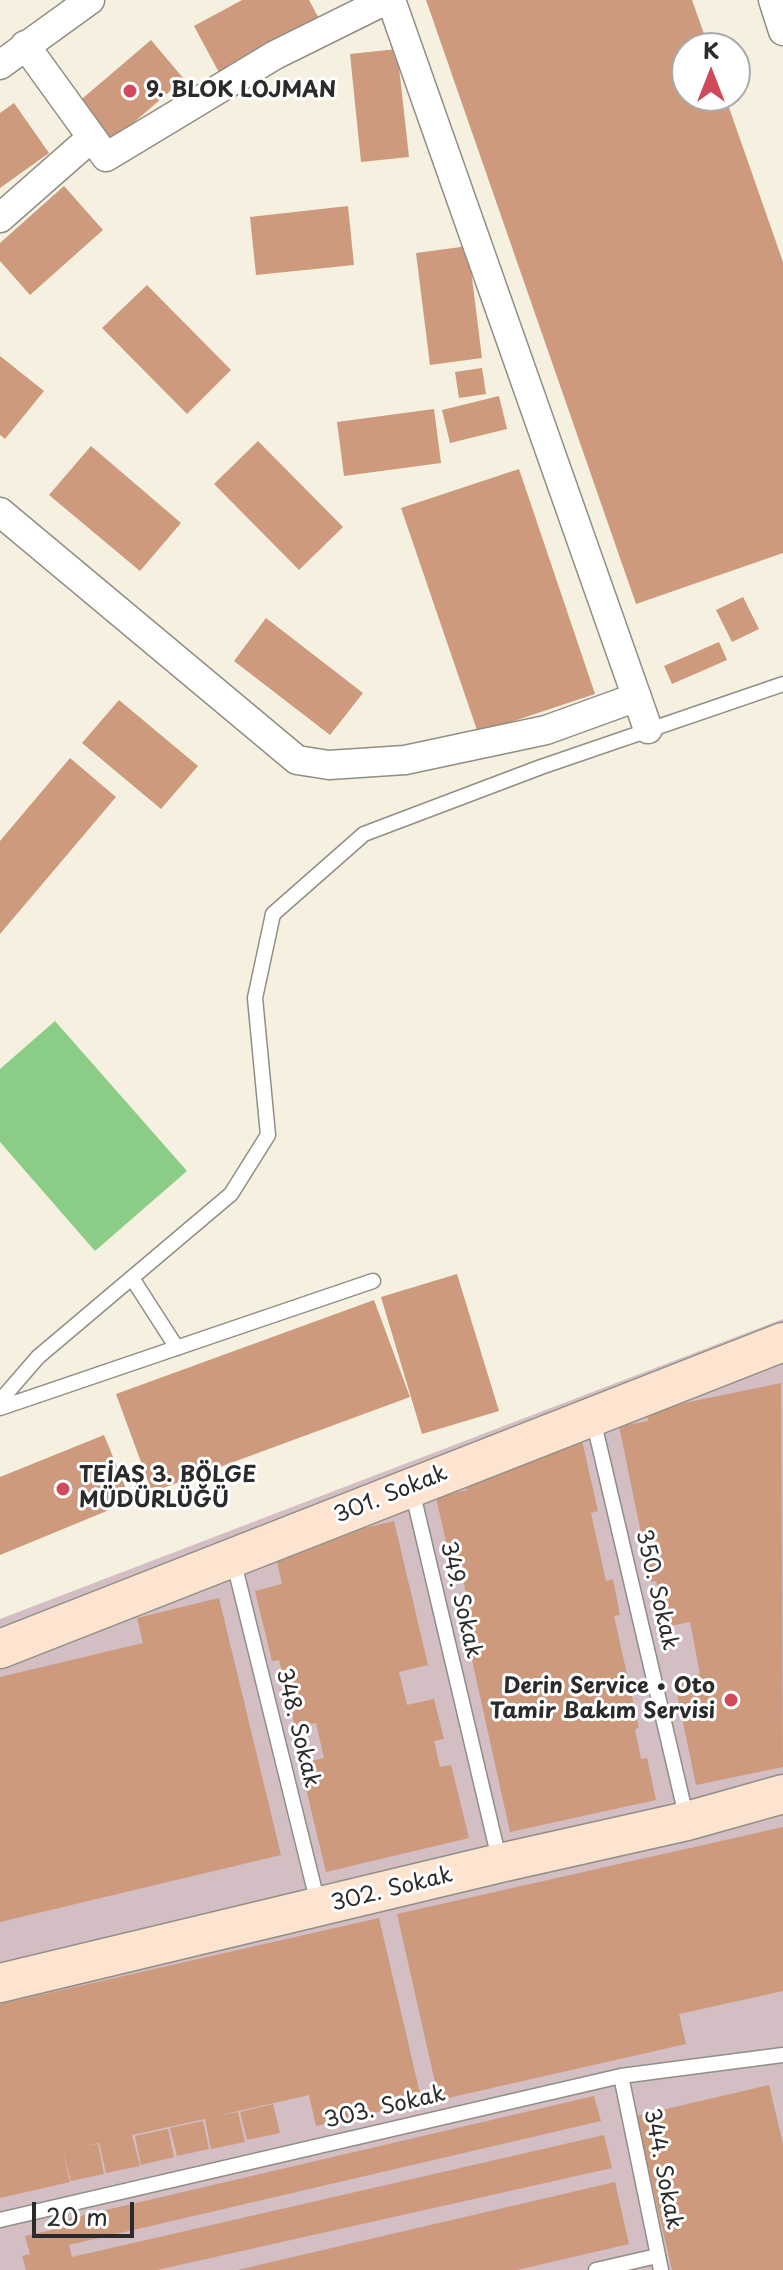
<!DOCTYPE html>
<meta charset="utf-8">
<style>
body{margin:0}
#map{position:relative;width:783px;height:2270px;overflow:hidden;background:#f5f0df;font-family:"Playpen Sans",sans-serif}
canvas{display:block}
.north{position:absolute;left:671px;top:32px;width:80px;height:80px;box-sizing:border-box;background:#fff;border:2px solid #aaa;border-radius:50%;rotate:0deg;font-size:22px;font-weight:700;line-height:32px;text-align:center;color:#2b2b2b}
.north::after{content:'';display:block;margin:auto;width:28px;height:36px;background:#d1495b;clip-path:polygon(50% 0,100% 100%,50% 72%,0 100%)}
.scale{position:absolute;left:32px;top:2202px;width:102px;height:36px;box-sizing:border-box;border:4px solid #2b2b2b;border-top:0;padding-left:10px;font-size:24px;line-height:28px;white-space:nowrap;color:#2b2b2b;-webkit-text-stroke:6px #fff;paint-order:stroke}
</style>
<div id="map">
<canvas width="783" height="2270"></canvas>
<div class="north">K</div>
<div class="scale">20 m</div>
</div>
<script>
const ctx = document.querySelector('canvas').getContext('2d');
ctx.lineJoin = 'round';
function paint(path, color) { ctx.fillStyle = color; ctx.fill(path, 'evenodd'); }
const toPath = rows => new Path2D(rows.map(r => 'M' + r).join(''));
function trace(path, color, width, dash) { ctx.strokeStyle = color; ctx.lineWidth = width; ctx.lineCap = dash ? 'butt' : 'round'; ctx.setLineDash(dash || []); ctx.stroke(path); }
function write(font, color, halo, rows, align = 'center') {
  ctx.font = font + ' "Playpen Sans",sans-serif'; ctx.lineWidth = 6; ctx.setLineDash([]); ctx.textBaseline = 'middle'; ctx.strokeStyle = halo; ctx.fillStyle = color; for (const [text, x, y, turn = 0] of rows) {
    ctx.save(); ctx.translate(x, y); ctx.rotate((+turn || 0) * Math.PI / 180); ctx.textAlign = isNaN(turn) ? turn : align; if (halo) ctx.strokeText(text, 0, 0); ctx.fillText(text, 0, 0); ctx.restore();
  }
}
paint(toPath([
 [783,1319,783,2270,0,2270,0,1619]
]), '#d2bec3');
paint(toPath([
 [55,1021,187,1171,95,1251,0,1142,0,1069]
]), '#8bcd86');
paint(toPath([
 [242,0,309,0,323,26,223,80,194,26],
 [426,0,692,0,709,48,687,48,687,96,725,96,783,262,783,553,636,604],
 [151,40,184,79,110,143,76,104],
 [397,49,409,157,361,162,350,54],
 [14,103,49,153,0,188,0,113],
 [64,186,103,230,30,295,0,261,0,243],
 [348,206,354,265,256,275,250,217],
 [468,246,482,358,430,365,416,253],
 [147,285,231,370,187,414,102,328],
 [0,356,44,391,5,439,0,435],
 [482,368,486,394,459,398,455,372],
 [499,396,507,429,450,443,442,410],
 [434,409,441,463,344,476,337,422],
 [258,441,343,527,299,570,214,484],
 [91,446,181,523,140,571,49,495],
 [519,469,595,694,478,733,401,508],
 [743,597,759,629,732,642,716,610],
 [266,618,363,693,330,735,234,661],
 [719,642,727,660,672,684,664,666],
 [119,700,198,766,161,809,82,743],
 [70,758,116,797,0,934,0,841],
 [457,1274,499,1411,422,1434,381,1297],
 [374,1300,410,1397,152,1492,116,1394],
 [781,1383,783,1767,696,1785,674,1680,700,1674,690,1622,665,1627,656,1581,651,1582,619,1426,648,1421,646,1411],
 [104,1435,131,1501,0,1555,0,1477],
 [582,1440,598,1511,591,1513,606,1581,613,1579,620,1615,614,1616,628,1679,605,1684,607,1694,630,1688,639,1728,635,1729,641,1759,647,1758,656,1800,510,1832,463,1619,471,1617,457,1549,448,1551,436,1497,467,1490,466,1486],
 [394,1521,428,1665,399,1672,407,1705,434,1699,444,1739,434,1741,440,1767,451,1765,469,1838,326,1872,300,1764,324,1758,316,1723,295,1727,279,1660,272,1661,255,1591,282,1584,277,1562,365,1528],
 [219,1598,281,1855,0,1922,0,1677,143,1643,137,1618],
 [783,1827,783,1991,679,2014,686,2044,439,2100,397,1914],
 [379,1918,422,2102,316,2126,309,2095,274,2103,216,2116,238,2112,245,2142,211,2149,205,2119,132,2135,140,2166,106,2173,99,2143,86,2146,98,2144,104,2174,71,2181,63,2151,70,2182,0,2198,0,2004],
 [769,2085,783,2144,783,2270,672,2270,636,2116],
 [594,2096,601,2121,69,2245,72,2257,604,2135,612,2168,157,2270,26,2270,22,2256,30,2254,25,2236,65,2227,63,2220],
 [273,2104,280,2133,247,2140,240,2112],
 [203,2121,209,2149,177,2156,170,2128],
 [168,2129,174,2157,141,2165,135,2136],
 [615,2182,629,2244,517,2270,237,2270]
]), '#cd9a7e');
const lane = toPath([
 [132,1278,177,1348],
 [0,1401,38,1357,231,1194,268,1135,255,998,273,914,364,834,541,767,783,684],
 [0,1408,373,1281],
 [593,1419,687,1820],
 [412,1490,500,1863],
 [233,1559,318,1904],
 [621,2076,661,2270],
 [0,2220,621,2076,783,2055],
 [596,2270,657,2256]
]);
const street = toPath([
 [391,0,648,729],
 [773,0,783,31],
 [25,45,106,157,275,55,386,0],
 [0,65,90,0],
 [0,218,91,138],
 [0,512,297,760,329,765,405,760,546,730,637,697]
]);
const secondary = toPath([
 [0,1649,783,1342],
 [0,1983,500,1863,687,1821,783,1794]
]);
trace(lane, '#908e85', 17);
trace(street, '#908e85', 31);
trace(secondary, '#908e85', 41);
trace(lane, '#fff', 14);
trace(street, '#fff', 28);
trace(secondary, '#fde4d1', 38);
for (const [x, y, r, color] of [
 [130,91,8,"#d1495b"],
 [63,1489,8,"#d1495b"],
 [731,1700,8,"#d1495b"]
]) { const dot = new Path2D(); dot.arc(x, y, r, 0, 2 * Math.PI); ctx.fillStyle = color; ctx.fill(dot); trace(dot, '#fff', 3); }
write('bold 22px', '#2b2b2b', '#fff', [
 ["9. BLOK LOJMAN",146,91],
 ["TEİAŞ 3. BÖLGE",79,1476],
 ["MÜDÜRLÜĞÜ",79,1501],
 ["Derin Service • Oto",715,1687,"right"],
 ["Tamir Bakım Servisi",715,1712,"right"]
], 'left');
write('22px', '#2b2b2b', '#fff', [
 ["301. Sokak",391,1495,-22],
 ["350. Sokak",656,1590,77],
 ["349. Sokak",460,1600,77],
 ["348. Sokak",297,1728,76],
 ["302. Sokak",392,1890,-14],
 ["303. Sokak",385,2108,-13],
 ["344. Sokak",662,2169,79]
]);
</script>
